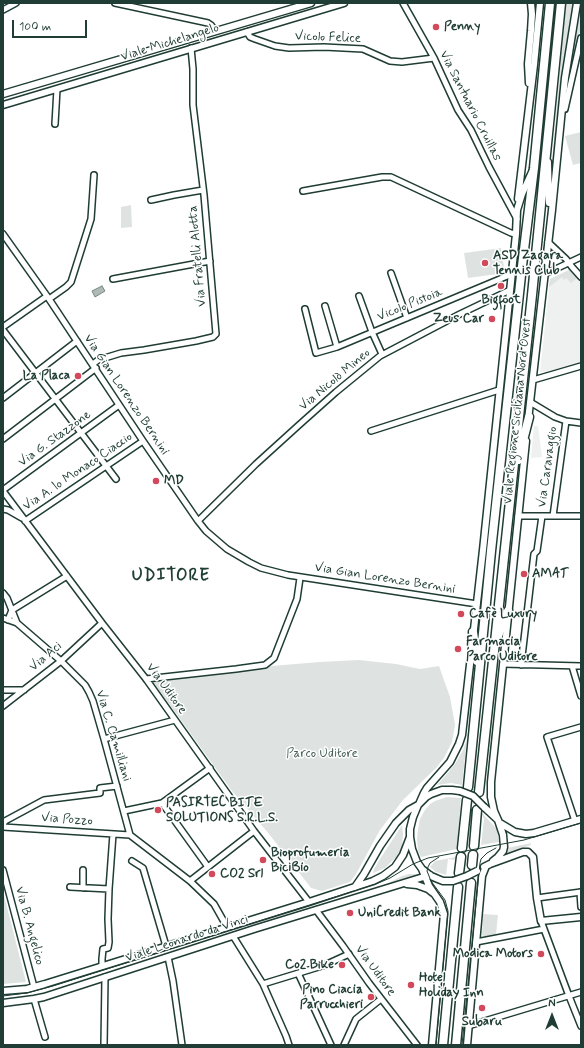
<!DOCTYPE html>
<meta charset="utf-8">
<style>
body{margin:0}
#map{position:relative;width:584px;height:1048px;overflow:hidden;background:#fff;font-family:Mynerve,sans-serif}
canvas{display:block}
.frame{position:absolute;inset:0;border:4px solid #1f3d34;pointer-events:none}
.north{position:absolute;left:532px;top:996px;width:40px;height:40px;-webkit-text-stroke:3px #fff;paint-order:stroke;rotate:0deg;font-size:11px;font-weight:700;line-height:16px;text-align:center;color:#1f3d34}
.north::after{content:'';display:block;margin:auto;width:14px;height:18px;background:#1f3d34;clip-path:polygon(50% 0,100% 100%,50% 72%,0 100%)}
.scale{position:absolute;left:12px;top:20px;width:75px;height:18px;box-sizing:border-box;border:2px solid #1f3d34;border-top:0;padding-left:5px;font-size:12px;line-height:14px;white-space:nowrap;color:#1f3d34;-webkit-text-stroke:3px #fff;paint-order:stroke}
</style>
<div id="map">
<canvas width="584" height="1048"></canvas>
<div class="frame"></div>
<div class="north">N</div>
<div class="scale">100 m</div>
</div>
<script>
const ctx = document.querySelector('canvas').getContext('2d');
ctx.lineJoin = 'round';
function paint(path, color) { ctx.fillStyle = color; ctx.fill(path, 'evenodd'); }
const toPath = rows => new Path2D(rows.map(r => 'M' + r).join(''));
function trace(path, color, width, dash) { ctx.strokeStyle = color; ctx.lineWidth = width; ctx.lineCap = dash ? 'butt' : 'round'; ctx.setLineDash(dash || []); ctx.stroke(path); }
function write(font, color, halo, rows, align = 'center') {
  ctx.font = font + ' Mynerve,sans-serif'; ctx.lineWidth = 3; ctx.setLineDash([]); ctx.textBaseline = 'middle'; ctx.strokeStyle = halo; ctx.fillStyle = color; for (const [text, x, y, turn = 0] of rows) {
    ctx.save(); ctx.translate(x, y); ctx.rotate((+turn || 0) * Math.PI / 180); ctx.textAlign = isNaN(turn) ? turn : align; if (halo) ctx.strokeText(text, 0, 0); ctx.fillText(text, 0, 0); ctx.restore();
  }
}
paint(toPath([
 [569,270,581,282,581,362,545,372,540,372,550,279],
 [534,426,538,426,542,457,531,458]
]), '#eef1f0');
paint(toPath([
 [566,3,574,3,562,84,553,168,551,171],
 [580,3,581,3,581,27,571,71,569,75],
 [581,132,581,163,573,165,565,136],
 [131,205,132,227,121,228,121,207],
 [501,248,505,273,468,278,464,253],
 [569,270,577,278,576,279,571,283,566,278,564,280,562,277,549,287,550,279],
 [359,660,396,664,420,669,439,666,450,697,455,725,452,742,444,758,436,768,403,800,380,830,356,874,350,882,322,891,311,888,269,834,232,791,170,705,150,682,238,672,272,666,319,662],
 [467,738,462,785,451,783,437,785,446,775,455,764,463,750],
 [447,797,461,798,457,849,421,857,418,851,417,838,418,829,420,819,425,810,430,804,435,801],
 [481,812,495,827,497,830,499,842,481,845,484,819],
 [402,825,403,834,402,846,397,856,385,868,373,873,374,869,380,859],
 [531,843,531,845,505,855,507,848],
 [456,857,455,860,448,859,446,875,436,872,430,867,435,861],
 [409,874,415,874,419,875,386,886,385,885,402,876],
 [3,891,26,982,3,984],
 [483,914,498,915,496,935,485,937,482,935]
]), '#dee3e2');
const water = toPath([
 [102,286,105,291,95,297,92,291,102,286]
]);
paint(water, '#afbab7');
trace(water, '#758883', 1);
const minor = toPath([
 [115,3,208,23,211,25,215,31],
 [403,3,434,58,458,110,471,130,489,167,517,219],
 [3,10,16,3],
 [247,32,250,37,255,39,275,46,289,48,324,47,363,49,390,61,402,62,434,58],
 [565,109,581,38],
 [55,124,57,89],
 [303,191,382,177,391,177,511,233,516,234],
 [151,200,174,195,203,190],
 [3,234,47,296,143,441,198,521,206,531,227,549,249,562,261,568,288,575,477,604],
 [548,242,566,259,572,267,581,277],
 [391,273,407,318],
 [545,274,581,257],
 [113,279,210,261],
 [359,296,372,332,382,354],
 [49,299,66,287,71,282,91,219,94,175],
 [325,306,337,347],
 [305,309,316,353,337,347,512,274],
 [3,327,47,296],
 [3,330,116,479],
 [93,364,98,360,121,353,144,350,196,341,213,337,216,334,204,195,193,105,193,69,191,48],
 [533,380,581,366],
 [3,398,77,341],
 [530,402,555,417,566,421,581,423],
 [371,431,499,390],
 [3,439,96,368],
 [3,490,119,405],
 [3,491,102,623,146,679,254,831,309,902],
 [3,509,8,510,22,518],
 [518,516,581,516],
 [553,516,566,421],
 [25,521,143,441],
 [198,521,256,464,299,425,336,392,380,356,460,314,510,290],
 [3,593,7,598,17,623],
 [3,618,17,623,61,661,85,685,89,692,93,701,104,739,130,835],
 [8,620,12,610,67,576],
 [503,664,581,666],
 [521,665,534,554,537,551,542,516],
 [572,666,581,696],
 [146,679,236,669,265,665,274,658,297,599,300,578],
 [3,690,24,690],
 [3,706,61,661,102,623],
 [104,739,175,720],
 [162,803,208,867],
 [124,811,162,803,210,768],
 [575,821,547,737,581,727],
 [3,825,5,821,44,800,100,793,100,788,117,786],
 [3,827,130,835],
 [130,835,190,881,214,904,227,927],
 [132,861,143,868,166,946],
 [3,870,34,987],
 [190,881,254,831],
 [70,887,109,889],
 [83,888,83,870],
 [580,892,581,907],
 [537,898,581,892],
 [316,910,343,946,369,983,417,1045],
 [541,921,569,996,581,1026],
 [233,936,263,984,286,1036,289,1045],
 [476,942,544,929],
 [168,957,173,981,182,1045],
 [102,966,102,959,103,949,108,948,109,942,108,919,109,889,113,834],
 [298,973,331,1045],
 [263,984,325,965,349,954],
 [34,999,45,1037],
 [468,1026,581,992],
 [104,1045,105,977],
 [344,1045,356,1019,381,999]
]);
const tertiary = toPath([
 [529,83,528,64,531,31,532,14,531,3],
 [3,94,311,3],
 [3,105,344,3],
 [548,162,549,203],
 [518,199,534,65,540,3],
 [528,420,552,210,565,78,577,3],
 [420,802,424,793,427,788,450,762,459,744,462,735,483,550,516,234,517,210,522,194,532,172],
 [484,807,498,820,503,835,504,847,503,851,498,857,493,861],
 [498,820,494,811,491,797,491,782,526,441],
 [500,823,515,832,526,834,534,833,581,819],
 [484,867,490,864,523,852,528,852,533,857,537,898,541,921,581,917],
 [422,869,429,886,440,902,444,914,432,1045],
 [453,881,443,881,438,879,431,876,422,869,417,862,412,849,410,837,410,829,413,817,418,805,426,797,431,794,442,790,452,790,460,791],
 [407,884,417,885,428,889,433,893],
 [355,887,364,874,380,846,396,823,409,810,418,805],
 [3,991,27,989,45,984,309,902,373,881,383,876,395,867,403,855,410,837],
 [3,1003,34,999,44,997,254,929,430,875],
 [467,1045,482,876,486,866]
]);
const primary = toPath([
 [518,460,529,417],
 [473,632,477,661],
 [498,636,508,611],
 [468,787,491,551,522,266,534,168,550,3],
 [479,792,532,295,561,3],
 [474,846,477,810],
 [462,848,467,800],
 [472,865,473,855],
 [459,873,461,857],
 [443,1045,458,887],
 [456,1045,471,883]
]);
trace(minor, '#1f3d34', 8);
trace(tertiary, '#1f3d34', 9);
trace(primary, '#1f3d34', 11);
trace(minor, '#fff', 5);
trace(tertiary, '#fff', 6);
trace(primary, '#fff', 8);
trace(toPath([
 [3,996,27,993,53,986,376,884,390,878,413,864,428,858,524,840,581,823],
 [436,1045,448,911,445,900,431,881,427,871,428,867,430,863,439,857],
 [462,1045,480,863,481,859,487,853,496,848]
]), '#1f3d34', 1);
const tertiaryBridge = toPath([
 [460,791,473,796,484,807],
 [453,881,467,876,477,871]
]);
trace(tertiaryBridge, '#1f3d34', 9, []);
trace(tertiaryBridge, '#fff', 6);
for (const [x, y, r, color] of [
 [436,27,4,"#d1495b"],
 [485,263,4,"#d1495b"],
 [501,286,4,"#d1495b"],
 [492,319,4,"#d1495b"],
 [78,376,4,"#d1495b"],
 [156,481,4,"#d1495b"],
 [524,574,4,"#d1495b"],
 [461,614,4,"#d1495b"],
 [458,649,4,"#d1495b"],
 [158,810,4,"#d1495b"],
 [263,860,4,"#d1495b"],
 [212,874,4,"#d1495b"],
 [350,913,4,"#d1495b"],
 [541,954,4,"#d1495b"],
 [342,965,4,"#d1495b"],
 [411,985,4,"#d1495b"],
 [371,997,4,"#d1495b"],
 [482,1008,4,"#d1495b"]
]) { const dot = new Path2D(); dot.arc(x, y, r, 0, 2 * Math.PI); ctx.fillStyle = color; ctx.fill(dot); trace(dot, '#fff', 1.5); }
write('bold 13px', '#1f3d34', '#fff', [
 ["Penny",444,27],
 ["ASD Zagara",493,256],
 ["Tennis Club",493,271],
 ["Bigfoot",501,300,"center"],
 ["Zeus Car",484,319,"right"],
 ["La Placa",70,376,"right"],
 ["MD",164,481],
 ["AMAT",532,574],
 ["Cafè Luxury",469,614],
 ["Farmacia",466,642],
 ["Parco Uditore",466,657],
 ["PASIRTEC BITE",166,803],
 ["SOLUTIONS S.R.L.S.",166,818],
 ["Bioprofumeria",271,853],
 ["BiciBio",271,868],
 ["CO2 Srl",220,874],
 ["UniCredit Bank",358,913],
 ["Modica Motors",533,954,"right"],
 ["Co2 Bike",334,965,"right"],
 ["Hotel",419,978],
 ["Holiday Inn",419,993],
 ["Pino Ciacia",363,990,"right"],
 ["Parrucchieri",363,1005,"right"],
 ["Subaru",482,1022,"center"]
], 'left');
write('13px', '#1f3d34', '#fff', [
 ["Vicolo Felice",328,38,2],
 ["Viale Michelangelo",170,43,-17],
 ["Via Santuario Cruillas",470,106,63],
 ["Via Fratelli Alotta",198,256,-95],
 ["Vicolo Pistoia",410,305,-22],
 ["Via Nicolò Mineo",335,380,-40],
 ["Via Gian Lorenzo Bernini",126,395,56],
 ["Viale Regione Siciliana Nord Ovest",518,411,-84],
 ["Via G. Stazzone",55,439,-36],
 ["Via Caravaggio",548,467,-82],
 ["Via A. lo Monaco Ciaccio",78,472,-34],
 ["Via Gian Lorenzo Bernini",385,579,9],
 ["Via Aci",46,657,-40],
 ["Via Uditore",166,689,54],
 ["Via C. Camilliani",113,736,73],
 ["Via Pozzo",67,820,4],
 ["Via B. Angelico",29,926,75],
 ["Viale Leonardo da Vinci",187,939,-18],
 ["Via Uditore",375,971,54]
]);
write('13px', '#455e57', '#fff', [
 ["Parco Uditore",322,754]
]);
ctx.letterSpacing = '1px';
write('bold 17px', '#1f3d34', '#fff', [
 ["UDITORE",171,576]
]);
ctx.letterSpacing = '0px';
</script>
